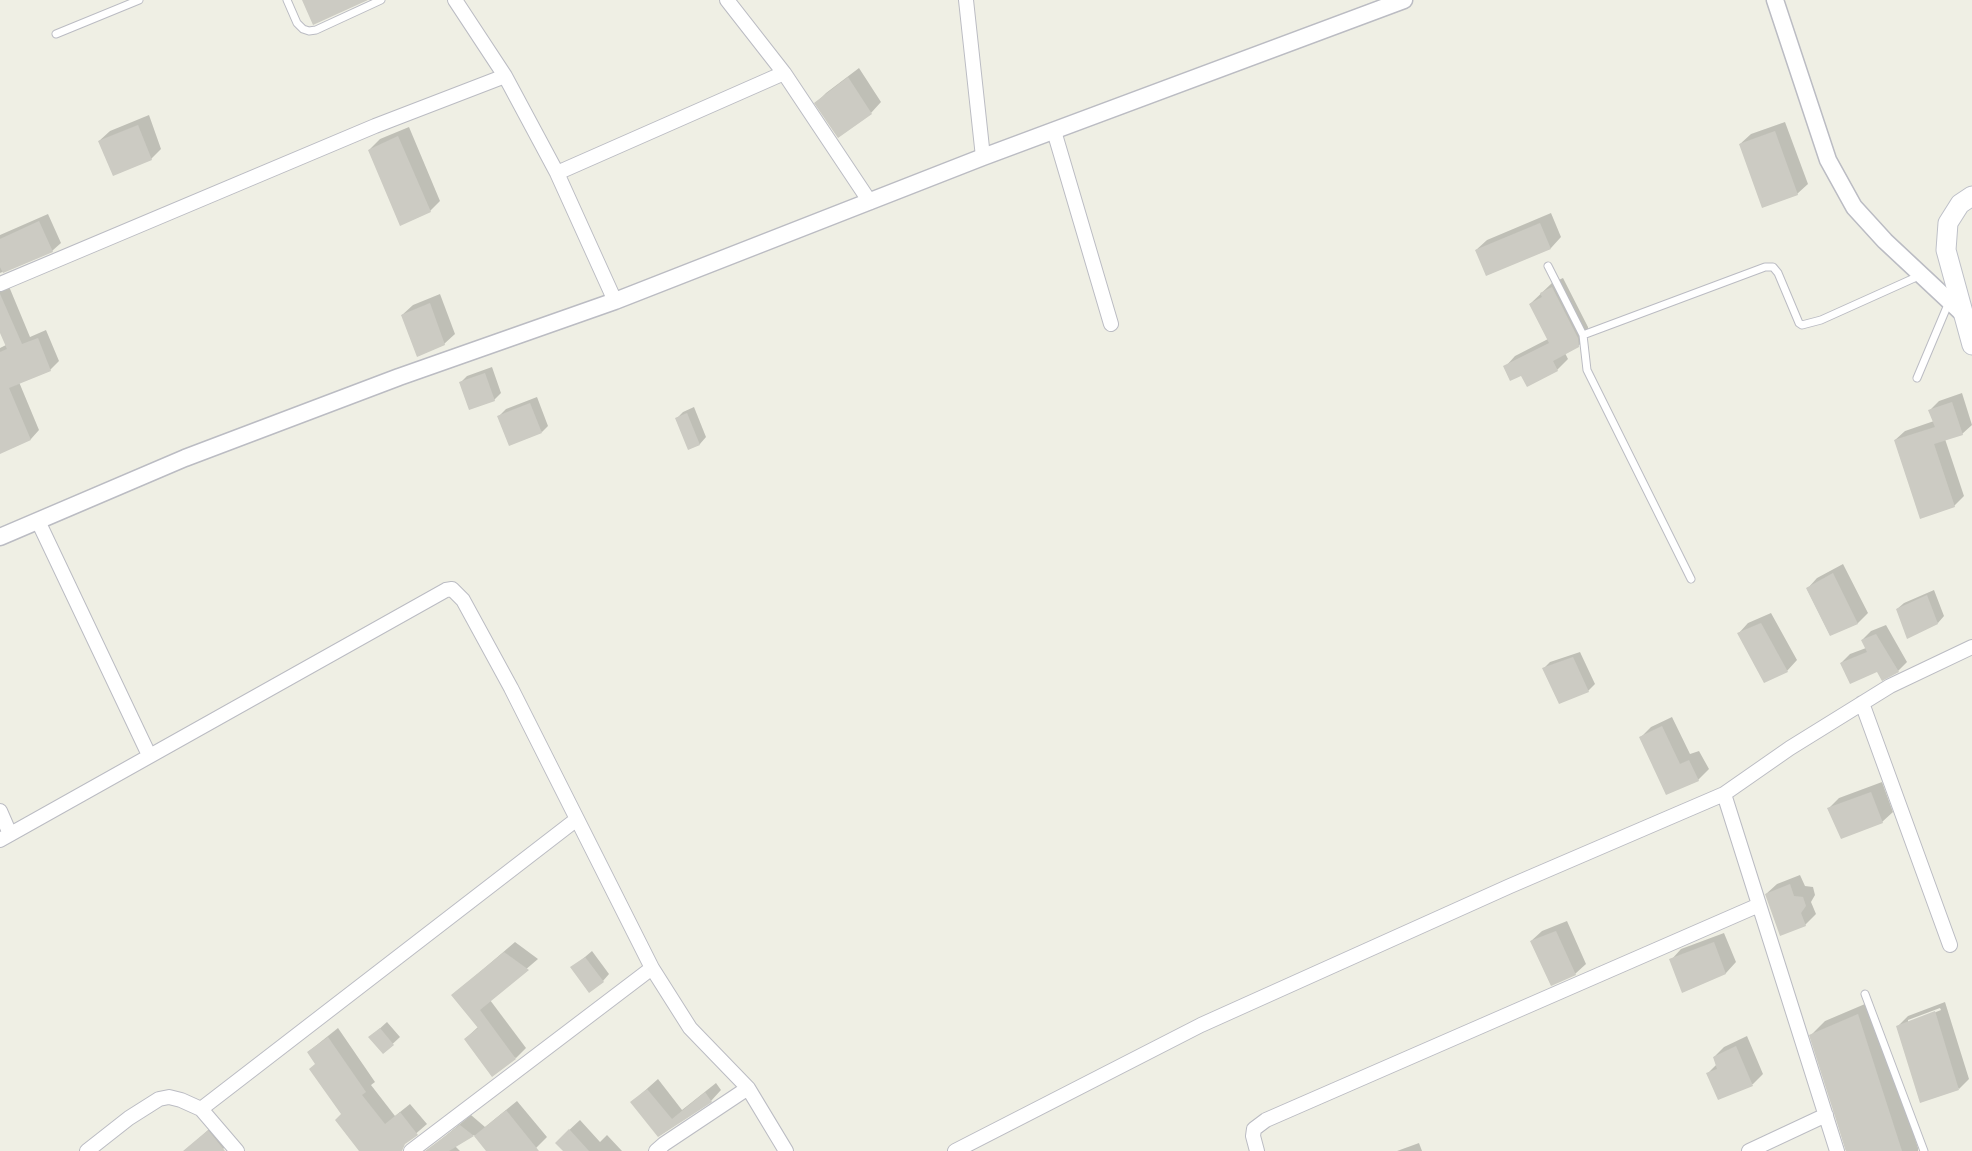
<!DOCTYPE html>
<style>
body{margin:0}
canvas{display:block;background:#efefe4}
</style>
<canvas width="1972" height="1151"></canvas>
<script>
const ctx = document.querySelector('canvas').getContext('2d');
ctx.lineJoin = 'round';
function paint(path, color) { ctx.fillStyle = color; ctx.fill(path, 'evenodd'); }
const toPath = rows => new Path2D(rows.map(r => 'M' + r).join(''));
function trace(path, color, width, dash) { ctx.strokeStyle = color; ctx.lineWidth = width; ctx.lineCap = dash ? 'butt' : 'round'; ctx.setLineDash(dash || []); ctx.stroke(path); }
paint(toPath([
 [859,68,881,102,871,113,816,103,826,93],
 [149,115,161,149,151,159,99,141,110,131],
 [1785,122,1808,184,1797,194,1740,144,1751,134],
 [409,127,440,201,430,211,369,150,380,139],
 [1551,213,1561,237,1551,248,1486,274,1476,250,1487,240],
 [48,214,61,243,52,251,0,273,0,235],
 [0,278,8,284,30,337,46,330,59,361,50,370,19,382,39,430,31,439,0,453,0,348,6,345,0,330],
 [1563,278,1588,327,1589,336,1578,346,1565,353,1568,359,1557,370,1521,374,1505,367,1515,356,1548,339,1530,304,1552,283],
 [440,294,455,334,444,344,402,315,413,305],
 [492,367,501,393,494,400,461,382,467,376],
 [1962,393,1972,425,1962,434,1945,439,1964,496,1954,506,1895,440,1905,431,1934,421,1930,410,1939,401],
 [537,397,548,426,542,432,499,416,506,409],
 [694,407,706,437,700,444,688,448,676,419,683,412],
 [1843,564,1868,613,1858,623,1830,635,1807,589,1817,578],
 [1934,590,1944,616,1938,623,1897,609,1904,603],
 [1771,613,1797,660,1787,671,1738,634,1748,623],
 [1886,625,1907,662,1898,671,1841,663,1850,654,1866,648,1862,640,1871,631],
 [1580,652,1595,684,1588,691,1543,669,1550,662],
 [1672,717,1690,754,1699,751,1709,769,1698,780,1640,738,1651,727],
 [1882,782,1893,812,1882,822,1829,808,1839,798],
 [1800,875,1805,886,1813,887,1815,895,1811,902,1816,914,1805,925,1766,894,1777,884],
 [1567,921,1586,964,1575,974,1531,941,1542,931],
 [1724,933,1736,962,1726,973,1683,992,1671,960,1681,949],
 [515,942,538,959,490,1000,526,1048,516,1058,465,1039,478,1027,453,995],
 [592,951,609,974,603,981,572,968],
 [1872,1001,1918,1148,1918,1151,1846,1151,1811,1035,1825,1021],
 [1945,1002,1969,1079,1959,1089,1898,1026,1908,1016],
 [1940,1008,1941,1010,1908,1023,1908,1020],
 [387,1022,400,1037,383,1053,377,1031],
 [338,1028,375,1082,371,1085,395,1116,410,1104,427,1124,404,1144,390,1151,361,1151,316,1063,308,1052],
 [1747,1036,1763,1074,1753,1084,1719,1098,1708,1073,1717,1064,1714,1057,1724,1047],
 [658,1079,682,1110,716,1083,721,1090,711,1101,659,1136,632,1102],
 [517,1101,547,1137,533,1151,487,1151,474,1135,455,1146,460,1151,427,1151,471,1115,485,1127],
 [580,1120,600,1142,607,1135,622,1151,564,1151,567,1132],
 [215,1124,230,1142,221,1151,185,1151],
 [1419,1143,1422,1151,1397,1151]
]), '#0003');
paint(toPath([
 [302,0,368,0,313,25],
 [848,77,872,114,838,138,814,103],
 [138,125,152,160,113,176,98,141],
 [1775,131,1798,195,1762,208,1739,144],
 [398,136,431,212,400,226,368,150],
 [39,221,53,252,3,273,0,267,0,239],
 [1540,223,1551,249,1486,276,1475,250],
 [1552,287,1578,338,1579,347,1553,361,1558,371,1527,387,1521,376,1510,381,1503,366,1549,343,1529,304,1542,297,1540,293],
 [0,294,22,344,38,338,51,371,9,388,31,440,0,454,0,352,7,349,0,333],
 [430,303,445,345,417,357,401,315],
 [485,373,495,401,469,410,459,382],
 [1952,402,1963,435,1934,444,1955,507,1920,519,1894,440,1935,427,1928,410],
 [530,403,542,433,509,446,497,416],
 [687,413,700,445,688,450,675,418],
 [1833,573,1858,624,1830,636,1806,588],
 [1927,595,1938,624,1907,639,1896,609],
 [1761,623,1788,672,1764,683,1737,633],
 [1876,634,1899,672,1882,681,1877,672,1850,684,1840,663,1867,652,1861,640],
 [1573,657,1589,692,1559,704,1542,668],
 [1662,726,1680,764,1689,760,1699,781,1666,795,1639,737],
 [1871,792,1883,823,1841,839,1827,808],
 [1790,884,1794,896,1803,897,1806,906,1801,913,1806,926,1780,936,1765,894],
 [1556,931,1576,975,1551,986,1530,941],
 [1714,942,1726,974,1682,993,1669,959],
 [504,952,529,970,480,1010,516,1059,492,1077,464,1039,478,1028,451,995],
 [585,957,604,982,589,993,570,967],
 [1935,1011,1959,1090,1920,1103,1896,1026],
 [1858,1014,1902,1151,1846,1151,1809,1035],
 [380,1028,394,1045,383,1054,368,1037],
 [328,1037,366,1092,362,1095,385,1124,400,1112,418,1135,405,1144,402,1151,359,1151,335,1120,341,1114,309,1069,315,1064,307,1052],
 [1736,1046,1753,1086,1718,1100,1706,1073,1717,1069,1713,1057],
 [647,1089,672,1119,705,1092,712,1102,658,1137,630,1102],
 [506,1110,539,1151,486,1151,474,1136],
 [460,1125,474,1136,449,1151,425,1151],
 [569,1129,589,1151,563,1151,555,1143],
 [208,1130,225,1151,183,1151]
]), '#cccbc3');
const service = toPath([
 [287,0,297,23,303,29,309,31,316,30,381,0],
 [56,34,139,0],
 [1548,266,1583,335,1765,267,1773,267,1778,273,1799,323,1802,325,1821,320,1921,275],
 [1583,335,1587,370,1691,579],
 [1917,378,1949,302],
 [1865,994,1924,1151]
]);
const minor = toPath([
 [455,0,505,76,557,173,615,301],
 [727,0,784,73,870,202],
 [966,0,983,157],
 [1054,131,1111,324],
 [557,173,784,73],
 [0,284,375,126,505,76],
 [38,521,149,755],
 [1862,703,1950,945],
 [1724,794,1837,1151],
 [0,811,10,834],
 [0,840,446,590,452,589,463,600,511,688,577,819,201,1109,237,1151],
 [652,968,690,1028,748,1088],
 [87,1151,129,1118,159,1099,169,1097,181,1100,201,1109],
 [411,1151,652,968,577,819],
 [656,1151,664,1144,748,1088,786,1151],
 [955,1151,1201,1025,1510,886,1724,794,1790,748,1890,686,1972,647],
 [1257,1151,1253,1136,1254,1129,1266,1120,1759,905],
 [1749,1151,1826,1115]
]);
const tertiary = toPath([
 [1775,0,1828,160,1854,207,1885,241,1962,313],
 [0,537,185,458,399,377,615,301,983,157,1404,0]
]);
const secondary = toPath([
 [1972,196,1960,204,1948,223,1946,250,1972,345]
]);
trace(service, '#bbbcc3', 9);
trace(minor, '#bbbcc3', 16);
trace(tertiary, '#bbbcc3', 19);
trace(secondary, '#bec0c8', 21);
trace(service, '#fff', 7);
trace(minor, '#fff', 14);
trace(tertiary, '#fff', 16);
trace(secondary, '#fff', 19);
</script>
